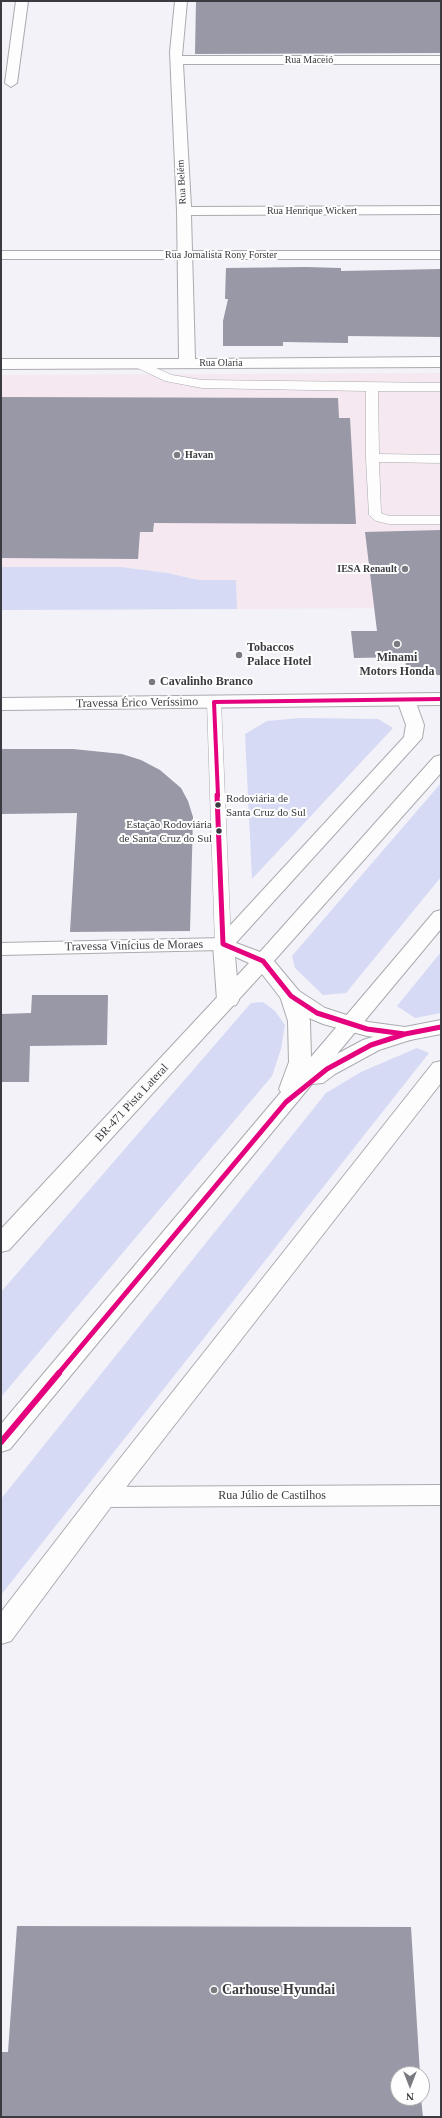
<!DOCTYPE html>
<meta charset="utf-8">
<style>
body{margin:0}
#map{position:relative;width:442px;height:2118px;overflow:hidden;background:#f2f2f8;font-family:Georgia,serif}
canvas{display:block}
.frame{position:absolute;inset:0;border:2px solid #3a3b40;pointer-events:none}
.north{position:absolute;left:390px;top:2066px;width:40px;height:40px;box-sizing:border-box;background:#fefefe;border:1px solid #b0b0b2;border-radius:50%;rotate:180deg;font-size:11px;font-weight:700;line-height:16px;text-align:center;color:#3a3b40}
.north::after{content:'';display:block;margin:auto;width:14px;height:18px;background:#7a7b80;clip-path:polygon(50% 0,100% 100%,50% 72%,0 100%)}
</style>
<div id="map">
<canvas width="442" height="2118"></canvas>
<div class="frame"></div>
<div class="north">N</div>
</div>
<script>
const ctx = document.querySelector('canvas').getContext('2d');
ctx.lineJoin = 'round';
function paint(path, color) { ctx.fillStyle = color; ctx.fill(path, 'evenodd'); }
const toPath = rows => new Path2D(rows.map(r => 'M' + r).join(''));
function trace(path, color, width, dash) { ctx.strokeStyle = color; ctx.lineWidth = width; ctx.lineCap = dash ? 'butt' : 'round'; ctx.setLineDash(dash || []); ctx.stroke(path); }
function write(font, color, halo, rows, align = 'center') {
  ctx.font = font + ' Georgia,serif'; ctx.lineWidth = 4; ctx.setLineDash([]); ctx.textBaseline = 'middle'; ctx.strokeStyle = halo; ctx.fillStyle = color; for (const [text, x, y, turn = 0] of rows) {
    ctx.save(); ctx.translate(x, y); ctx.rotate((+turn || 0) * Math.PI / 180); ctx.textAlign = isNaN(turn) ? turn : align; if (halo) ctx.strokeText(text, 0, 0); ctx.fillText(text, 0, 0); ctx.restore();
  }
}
paint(toPath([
 [441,373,441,676,407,676,403,608,237,609,236,580,198,580,168,573,121,567,1,567,1,375]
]), '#f5e8f0');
paint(toPath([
 [1,567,121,567,168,573,198,580,236,580,237,609,1,610],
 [300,718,378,719,393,728,252,879,245,734,267,721],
 [441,783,441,877,346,993,323,995,295,968,292,956],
 [441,952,441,1013,415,1018,397,1006],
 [263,1002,275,1011,285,1025,281,1049,272,1076,1,1397,1,1292,251,1003],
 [417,1048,429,1053,1,1595,1,1499,326,1093,361,1072]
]), '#d6daf5');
paint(toPath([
 [196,1,441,1,441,53,195,54],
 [306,267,341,268,341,271,441,269,441,337,348,336,348,343,283,342,283,346,223,346,223,321,228,299,225,299,226,268],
 [1,397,338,398,339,418,350,418,356,524,154,523,153,532,140,532,138,559,1,558],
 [441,530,441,675,407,675,405,657,354,658,351,631,377,631,365,532],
 [1,749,73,749,122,754,141,760,160,770,181,788,188,801,193,817,190,931,70,932,77,813,1,814],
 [32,995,108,995,107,1045,30,1046,29,1082,1,1082,1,1014,31,1013],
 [17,1926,411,1927,420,2074,398,2074,398,2098,421,2098,423,2117,1,2117,1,2052,8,2052]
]), '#9898a6');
const lane = toPath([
 [135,359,172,375,202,380,441,383,441,391,378,391,379,454,441,455,441,463,379,462,381,513,389,516,441,516,441,524,389,524,376,521,369,515,366,458,366,391,202,388,165,381,131,365,129,363,135,359],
 [214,698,219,699,221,702,231,944,229,947,223,949,217,947,215,944,207,702,209,699,214,698]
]);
const street = toPath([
 [16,1,28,1,17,83,11,87,5,83,16,1],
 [175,1,187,1,182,56,441,56,441,64,183,64,191,207,441,206,441,214,191,215,195,359,441,357,441,367,1,369,1,359,179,359,177,211,170,52,175,1],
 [406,694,413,696,415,700,424,725,422,738,234,945,239,1000,236,1005,228,1007,220,1005,217,1000,213,944,404,737,406,725,397,700,399,696,406,694],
 [441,1485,441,1505,104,1507,95,1504,91,1497,95,1490,104,1487,441,1485]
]);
const secondary = toPath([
 [1,251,441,251,441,259,1,259,1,251],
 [441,693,441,705,1,710,1,698,441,693],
 [441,755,441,773,274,961,299,991,325,1008,368,1022,405,1027,441,1020,441,1034,405,1041,367,1036,323,1024,309,1018,283,1001,262,974,9,1250,1,1252,1,1229,249,963,220,950,1,955,1,943,223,938,260,952,434,757,441,755],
 [441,1061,441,1083,113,1504,11,1641,1,1644,1,1612,95,1490,433,1063,441,1061]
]);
const primary = toPath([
 [441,910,441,929,337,1054,363,1040,405,1027,413,1029,416,1034,413,1039,379,1050,335,1074,323,1083,312,1084,10,1449,1,1452,1,1424,281,1092,279,1089,289,1062,288,1021,280,996,283,991,291,989,299,991,302,996,310,1021,311,1057,434,912,441,910]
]);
trace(lane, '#aaabaf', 1);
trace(street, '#aaabaf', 2);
trace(secondary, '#aaabaf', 2);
trace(primary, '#aaabaf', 2);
paint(lane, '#fdfdfe');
paint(street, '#fdfdfe');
paint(secondary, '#fdfdfe');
paint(primary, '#fdfdfe');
trace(toPath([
 [218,796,214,702,441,699]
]), '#e5007d', 4);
trace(toPath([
 [217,795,223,944,263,961,291,996,317,1013,367,1029,405,1034],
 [58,1374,286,1102,327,1069,371,1045,405,1034,441,1027]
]), '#e5007d', 5);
trace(toPath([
 [1,1442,59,1373]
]), '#e5007d', 6);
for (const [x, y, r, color] of [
 [177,455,4,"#7a7b80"],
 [405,569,4,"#7a7b80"],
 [397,644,4,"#7a7b80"],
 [239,655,4,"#7a7b80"],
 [152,682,4,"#7a7b80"],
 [218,805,3.5,"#3a3b40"],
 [219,831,3.5,"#3a3b40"],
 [214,1990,4,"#7a7b80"]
]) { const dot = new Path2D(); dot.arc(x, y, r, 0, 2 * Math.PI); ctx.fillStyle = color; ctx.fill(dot); trace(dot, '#fefefe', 1.5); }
write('10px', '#3a3b40', '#fefefe', [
 ["Rua Maceió",309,60],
 ["Rua Belém",182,182,-93],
 ["Rua Henrique Wickert",312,211],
 ["Rua Jornalista Rony Forster",221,255],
 ["Rua Olaria",221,363]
]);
write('bold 10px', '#3a3b40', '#fefefe', [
 ["Havan",185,455],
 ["IESA Renault",397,569,"right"]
], 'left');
write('11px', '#3a3b40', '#fefefe', [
 ["Rodoviária de",226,799],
 ["Santa Cruz do Sul",226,813],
 ["Estação Rodoviária",212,825,"right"],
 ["de Santa Cruz do Sul",212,839,"right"]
], 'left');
write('bold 12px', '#3a3b40', '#fefefe', [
 ["Tobaccos",247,648],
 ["Palace Hotel",247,662],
 ["Minami",397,658,"center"],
 ["Motors Honda",397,672,"center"],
 ["Cavalinho Branco",160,682]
], 'left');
write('12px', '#3a3b40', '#fefefe', [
 ["Travessa Érico Veríssimo",137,703,-1],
 ["Travessa Vinícius de Moraes",134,946,-1],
 ["BR-471 Pista Lateral",132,1103,-47],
 ["Rua Júlio de Castilhos",272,1496]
]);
write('bold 14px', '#3a3b40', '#fefefe', [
 ["Carhouse Hyundai",222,1990]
], 'left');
</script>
